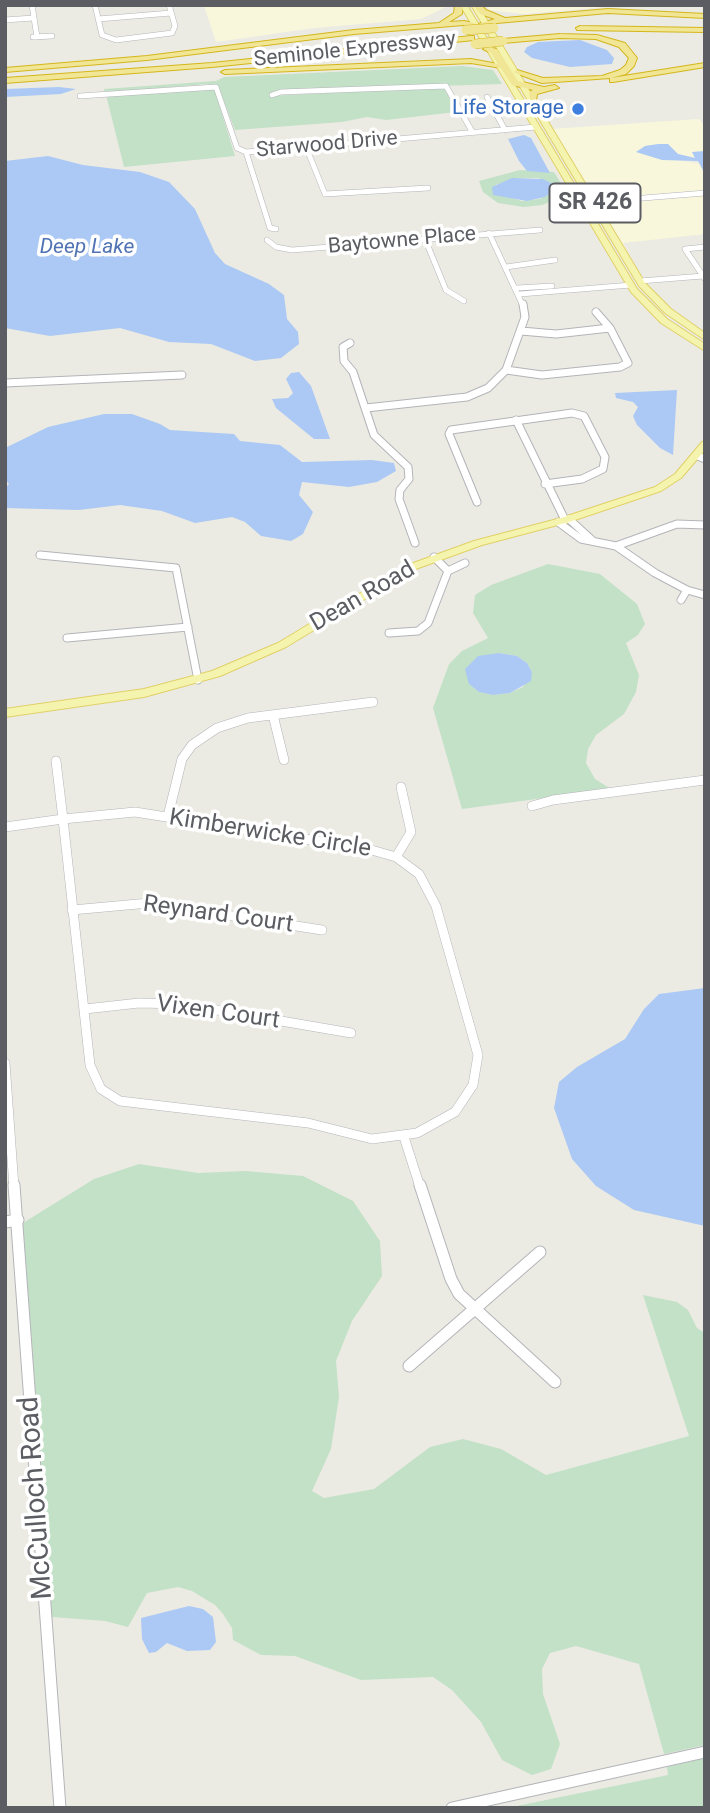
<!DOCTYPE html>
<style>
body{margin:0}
#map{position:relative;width:710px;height:1813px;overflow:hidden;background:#ecebe3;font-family:Roboto,sans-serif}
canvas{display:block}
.frame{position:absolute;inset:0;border:7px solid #5b5d62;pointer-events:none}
</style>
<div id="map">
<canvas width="710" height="1813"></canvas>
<div class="frame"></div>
</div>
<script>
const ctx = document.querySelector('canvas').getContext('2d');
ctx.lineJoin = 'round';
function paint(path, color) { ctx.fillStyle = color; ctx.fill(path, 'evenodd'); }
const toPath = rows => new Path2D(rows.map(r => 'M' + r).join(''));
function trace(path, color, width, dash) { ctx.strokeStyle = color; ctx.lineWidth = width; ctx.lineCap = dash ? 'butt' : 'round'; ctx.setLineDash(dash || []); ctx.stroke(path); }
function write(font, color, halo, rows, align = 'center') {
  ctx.font = font + ' Roboto,sans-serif'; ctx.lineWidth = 7; ctx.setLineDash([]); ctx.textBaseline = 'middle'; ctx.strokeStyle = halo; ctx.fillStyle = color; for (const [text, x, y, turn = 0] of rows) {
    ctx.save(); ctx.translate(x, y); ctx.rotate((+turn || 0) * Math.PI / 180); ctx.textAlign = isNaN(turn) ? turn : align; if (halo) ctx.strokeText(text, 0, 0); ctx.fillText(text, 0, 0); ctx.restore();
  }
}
paint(toPath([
 [204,5,450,5,421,19,314,28,216,42],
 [486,5,595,6,627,5,523,14,489,10],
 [699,119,705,127,705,151,693,152,696,158,678,154,668,144,645,146,671,159,702,164,705,192,597,201,551,129],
 [705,195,705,234,623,243,635,266,598,203]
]), '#f9f7db');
paint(toPath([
 [462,66,493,70,502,84,281,91,269,96,444,87,456,112,386,120,367,117,342,122,235,130,218,86,207,84,105,93,104,89,216,81,224,77],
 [214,88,235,156,124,167,106,95],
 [520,170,554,172,568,195,542,205,524,207,498,203,483,192,479,181],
 [520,178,539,178,553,190,540,199,522,201,509,197,495,185],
 [548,564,600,574,637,604,645,624,638,635,626,643,639,675,636,692,624,714,596,735,588,749,586,763,595,779,611,789,462,809,433,708,449,664,462,651,488,638,473,613,475,595,491,585],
 [499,653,517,656,527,663,532,672,523,687,510,693,493,695,479,692,469,684],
 [139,1164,198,1173,246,1171,303,1176,353,1201,380,1241,382,1276,352,1321,336,1361,339,1397,331,1449,312,1491,324,1498,374,1489,430,1447,463,1439,501,1449,546,1475,689,1436,643,1295,677,1302,688,1310,697,1328,705,1333,705,1745,664,1754,639,1664,576,1646,550,1653,542,1669,543,1694,560,1744,551,1769,532,1775,502,1760,481,1722,452,1690,433,1677,361,1680,295,1656,261,1655,233,1640,232,1628,223,1614,215,1605,192,1591,178,1587,147,1593,128,1627,105,1621,52,1617,23,1223,94,1179],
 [705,1758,705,1808,507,1808,668,1775,667,1767]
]), '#c2e1c7');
paint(toPath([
 [580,40,607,50,614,58,612,64,570,67,532,58,524,52,527,47,538,42],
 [59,87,76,89,61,94,5,97,5,89],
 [524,135,531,138,550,173,527,171,519,161,508,139],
 [658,144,668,144,678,154,695,158,692,152,705,151,705,174,698,161,662,160,636,152,645,146],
 [48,156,83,165,140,172,169,182,195,209,215,253,225,264,269,284,284,295,287,319,298,332,299,344,281,358,255,361,211,344,169,342,120,328,50,336,5,328,5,161],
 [512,178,543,179,551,183,553,190,545,197,527,201,493,195,492,187],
 [299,372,311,386,330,439,314,439,276,408,272,399,288,398,293,393,286,379,291,373],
 [677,390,673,455,660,448,637,425,633,416,638,407,633,402,616,398,615,393],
 [104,414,132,414,160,424,170,430,234,434,240,441,280,445,302,462,372,460,394,463,396,471,377,482,349,487,302,482,299,495,313,512,303,534,291,541,261,536,245,522,232,517,195,523,162,511,120,505,79,510,5,508,5,488,9,484,5,479,5,448,48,427],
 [499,653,517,656,527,663,532,672,531,681,510,693,493,695,479,692,469,684,465,669,478,656],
 [705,988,705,1226,634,1210,596,1186,572,1159,554,1108,559,1082,577,1067,625,1039,644,1009,659,994],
 [189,1606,203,1609,213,1617,216,1642,210,1650,187,1651,167,1643,156,1652,149,1653,142,1639,141,1618]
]), '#abc9f4');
const minorFar3 = toPath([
 [32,5,37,37],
 [95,5,102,35,116,40,172,33,175,26,169,5],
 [98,19,171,13],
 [5,20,33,18],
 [33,37,52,36],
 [272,95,281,92,446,86,473,133],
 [80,96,216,87,237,148,246,152,536,127],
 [487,97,505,130],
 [306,147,325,194,428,188],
 [246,152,270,228,276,229],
 [594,202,705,193],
 [489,233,523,306],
 [425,239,446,290,464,301],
 [267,240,276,247,292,250,540,230],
 [506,267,555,260],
 [703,276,685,249,705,247],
 [640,281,703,276,705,279],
 [517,288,552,286],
 [520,294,631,285]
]);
const minorFar2 = toPath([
 [596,312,610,328],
 [350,343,343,347,344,361,353,372,374,435,408,467,409,479,400,490,399,499,415,543],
 [506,370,542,375,620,367,628,363,610,328,556,334,521,331],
 [5,383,182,375],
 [366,408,467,397,488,388,506,370,525,317,523,304],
 [516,420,565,520],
 [698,456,705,459],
 [477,502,449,434,451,430,572,413,584,416,605,457,603,469,582,479,545,484],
 [569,519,592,540],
 [558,522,581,539,616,546,655,573,687,590,705,595],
 [616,546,677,524,705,525],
 [40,555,176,568,198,680],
 [448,571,465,563],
 [681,600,687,590],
 [389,633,418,631,428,623,448,571,434,557],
 [67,638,188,627]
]);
const minorFar1 = toPath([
 [273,715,284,760],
 [532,806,553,800,705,780],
 [135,812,368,849,396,857,419,874,436,906,478,1055,473,1085,455,1112,417,1133,372,1139,308,1123,120,1101,101,1089,90,1065,63,819,135,812],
 [168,816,182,759,192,745,217,728,248,718,373,702],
 [5,827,63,819,56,761],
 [396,857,411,832,401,787],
 [72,910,149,903,322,930],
 [85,1009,139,1003,182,1004,351,1033],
 [5,1063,14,1187],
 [404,1137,420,1187]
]);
const minor = toPath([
 [14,1185,60,1808],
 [420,1185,451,1279,459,1294,555,1382],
 [5,1222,18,1220],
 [409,1366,540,1252],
 [452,1808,705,1752]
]);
const major = toPath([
 [460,5,467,5,637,289,667,319,705,344,705,351,661,323,631,292,460,5],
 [471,5,478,5,645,283,671,309,705,333,705,340,665,313,639,286,471,5],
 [705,441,705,450,681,478,661,491,569,522,482,545,413,570,286,647,220,676,144,697,5,717,5,709,144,689,212,671,278,643,405,566,474,541,561,518,655,487,675,474,702,442,705,441]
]);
const highway = toPath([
 [455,5,463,5,462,14,449,22,464,21,478,24,495,19,480,14,473,5,481,5,486,10,505,18,608,9,705,14,705,18,608,13,497,23,487,27,491,29,487,31,464,25,354,34,147,60,5,72,5,68,147,56,354,30,439,23,454,13,455,5],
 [580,26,705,28,705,32,577,30,576,28,580,26],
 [560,34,597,35,625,43,637,58,634,66,626,74,611,78,705,63,705,67,613,82,610,82,610,78,542,83,513,72,517,70,543,78,602,76,620,70,626,65,629,58,619,47,596,39,560,38,503,43,499,41,503,39,560,34],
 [471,36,474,36,474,40,212,67,5,83,5,78,212,63,471,36],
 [487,47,497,49,518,81,544,87,555,85,559,88,537,94,536,101,530,101,529,92,533,90,512,85,501,68,471,63,225,74,221,72,225,70,471,59,498,64,491,53,483,49,487,47]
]);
trace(minorFar3, '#b3b4b9', 6);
trace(minorFar2, '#b3b4b9', 9);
trace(minorFar1, '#b3b4b9', 10);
trace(minor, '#b3b4b9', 13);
trace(major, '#e0d068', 2);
trace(highway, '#d4b61b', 2);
trace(minorFar3, '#fff', 5);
trace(minorFar2, '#fff', 7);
trace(minorFar1, '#fff', 9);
trace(minor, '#fff', 11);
paint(major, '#f5f4af');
paint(highway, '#f0e696');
const highwayBridge = toPath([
 [466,30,494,28],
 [475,44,503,41]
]);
trace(highwayBridge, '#d4b61b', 10, []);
trace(highwayBridge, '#f0e696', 9);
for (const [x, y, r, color] of [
 [578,109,7,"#3f7fe0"]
]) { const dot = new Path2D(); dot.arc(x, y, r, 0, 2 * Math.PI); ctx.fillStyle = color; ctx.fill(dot); trace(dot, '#fff', 2.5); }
write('21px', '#5b5d62', '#fff', [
 ["Seminole Expressway",355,50,-6],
 ["Starwood Drive",327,145,-5],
 ["Baytowne Place",402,241,-5]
]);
write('21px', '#366cbe', '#fff', [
 ["Life Storage",564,109]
], 'right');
write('italic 21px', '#5173b4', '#fff', [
 ["Deep Lake",87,248]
]);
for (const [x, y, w] of [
 [595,203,91]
]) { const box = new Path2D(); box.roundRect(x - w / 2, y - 19.5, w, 39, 5); ctx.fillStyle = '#fff'; ctx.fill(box); trace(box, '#5b5d62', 2); }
write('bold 23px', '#5b5d62', null, [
 ["SR 426",595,203]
]);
write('24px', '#5b5d62', '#fff', [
 ["Dean Road",363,597,-30],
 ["Kimberwicke Circle",270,834,9],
 ["Reynard Court",218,915,8],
 ["Vixen Court",218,1013,8]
]);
write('28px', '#5b5d62', '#fff', [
 ["McCulloch Road",37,1498,-94]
]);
</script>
